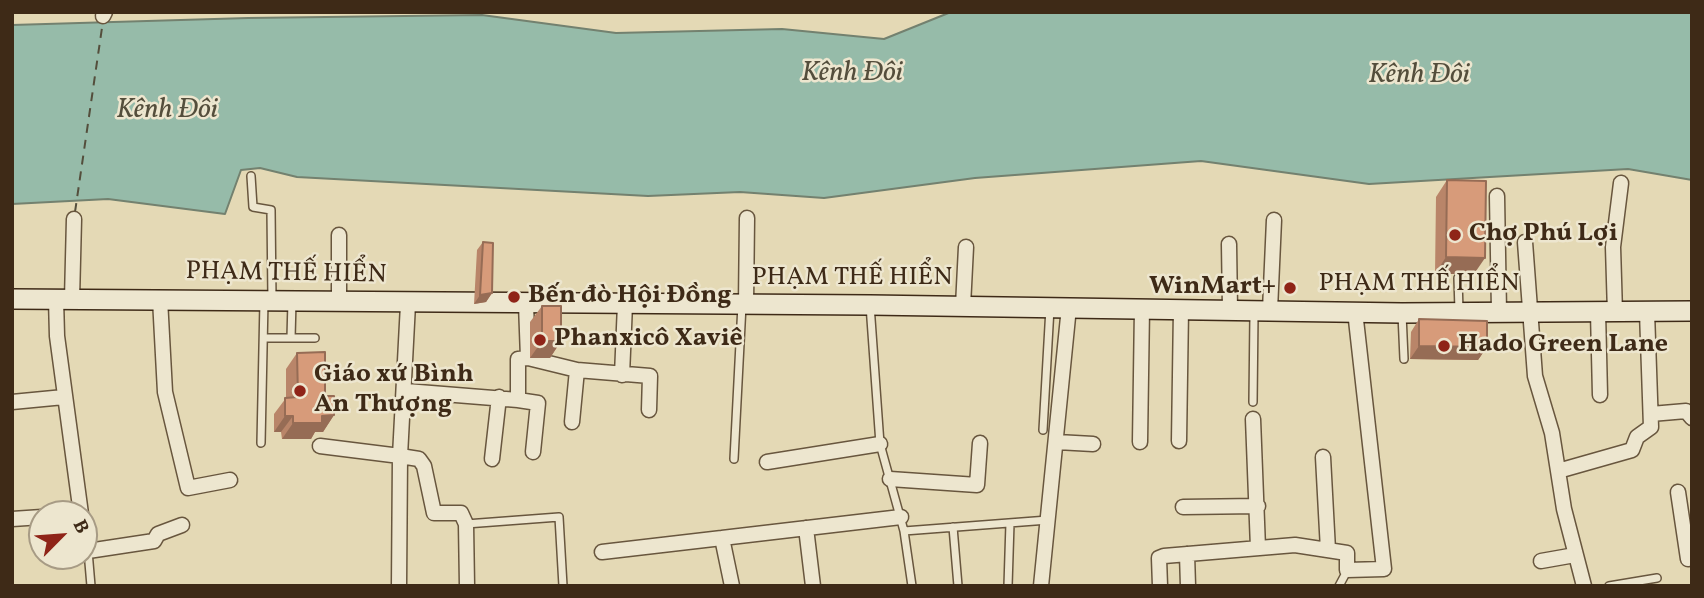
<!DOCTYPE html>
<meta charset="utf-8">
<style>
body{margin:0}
#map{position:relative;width:1704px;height:598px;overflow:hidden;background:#e4d9b5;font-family:Vollkorn,serif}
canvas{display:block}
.frame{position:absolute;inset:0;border:14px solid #3e2a17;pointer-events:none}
.north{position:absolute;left:28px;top:500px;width:70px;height:70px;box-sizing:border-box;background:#ede6cf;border:2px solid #a79b85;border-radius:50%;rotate:65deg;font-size:19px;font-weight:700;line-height:28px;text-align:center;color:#3e2a17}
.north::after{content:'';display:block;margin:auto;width:24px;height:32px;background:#8f2418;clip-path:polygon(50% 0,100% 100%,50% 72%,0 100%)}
</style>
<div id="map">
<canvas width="1704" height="598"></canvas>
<div class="frame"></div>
<div class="north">B</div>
</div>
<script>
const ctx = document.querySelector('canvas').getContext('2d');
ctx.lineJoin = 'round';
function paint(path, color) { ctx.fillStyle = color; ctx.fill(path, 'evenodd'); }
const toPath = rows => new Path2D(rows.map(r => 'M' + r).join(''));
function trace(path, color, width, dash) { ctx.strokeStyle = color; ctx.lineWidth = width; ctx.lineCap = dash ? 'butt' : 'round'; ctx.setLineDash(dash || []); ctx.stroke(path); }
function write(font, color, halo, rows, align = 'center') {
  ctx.font = font + ' Vollkorn,serif'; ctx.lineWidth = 5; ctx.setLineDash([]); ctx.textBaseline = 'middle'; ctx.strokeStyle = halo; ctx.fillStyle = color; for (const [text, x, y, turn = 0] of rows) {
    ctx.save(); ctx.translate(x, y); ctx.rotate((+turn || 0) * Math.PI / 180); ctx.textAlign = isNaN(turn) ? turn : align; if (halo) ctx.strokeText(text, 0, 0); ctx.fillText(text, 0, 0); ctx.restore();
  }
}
const water = toPath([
 [951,12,1692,12,1692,180,1628,169,1369,184,1201,161,975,178,824,198,740,192,648,196,297,177,260,168,241,170,225,214,108,199,12,204,12,25,248,18,482,15,616,33,782,29,884,39,951,12]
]);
paint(water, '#96bba9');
trace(water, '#73816f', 2);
trace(toPath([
 [75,212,103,21]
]), '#544e3c', 2, [9, 7]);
const service = toPath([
 [251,176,253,207,271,210,272,300],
 [1458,278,1459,311],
 [870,305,880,444,904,531,912,586],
 [1402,314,1404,359],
 [264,338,315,338],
 [291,338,292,301],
 [1253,402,1254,314],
 [1043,430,1050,308],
 [261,443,264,301],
 [734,459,742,305],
 [466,524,559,517,563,586],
 [953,527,958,586],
 [904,531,1048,520],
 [88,551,91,586],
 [1008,586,1010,523],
 [1339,586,1347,571],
 [1609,586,1657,578]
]);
const minor = toPath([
 [103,16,105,12],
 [1497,196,1499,312],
 [339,235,339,302],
 [1525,242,1535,376,1552,433,1564,509,1584,586],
 [1229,244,1230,309],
 [56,299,57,336,81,514],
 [72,299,74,219],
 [160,299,165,392,188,488,230,480],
 [526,304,528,358],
 [746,304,747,218],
 [963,306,966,247],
 [1270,310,1274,220],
 [1598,312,1600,395],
 [1615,313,1613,247,1621,183],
 [622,375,625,304],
 [406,391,518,400,518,359,528,358,577,370,650,376,649,410],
 [518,400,538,403,533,452],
 [12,402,64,397],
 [1651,414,1686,411,1692,418],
 [1253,419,1258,548],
 [572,422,577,370],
 [1179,441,1181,309],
 [1057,442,1093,444],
 [1140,442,1142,308],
 [320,446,400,456,408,304],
 [1323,457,1328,550],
 [492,459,499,397],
 [767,462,880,444],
 [1558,471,1632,450,1637,437,1651,427,1647,312],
 [890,479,977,485,980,443],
 [1678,492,1688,559,1692,558],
 [1183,507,1258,506],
 [12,519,42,517],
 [84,528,88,551,154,541,158,534,182,525],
 [806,528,813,586],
 [602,552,722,538],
 [1187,554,1188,586],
 [1541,561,1575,555],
 [399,586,400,456,419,459,424,466,434,513,461,513,466,524,467,586],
 [732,586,722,538,901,517],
 [1041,586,1069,307],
 [1160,586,1159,558,1164,556,1295,545,1347,553,1347,570,1384,569,1355,311]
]);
const secondary = toPath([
 [12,299,870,305,1402,313,1692,311]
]);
trace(service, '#68563e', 10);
trace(minor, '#68563e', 17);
trace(secondary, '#3e2a17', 22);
trace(service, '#ede6cf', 7);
trace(minor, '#ede6cf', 14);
trace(secondary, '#ede6cf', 19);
paint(toPath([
 [1447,180,1474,274,1435,274,1436,197],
 [483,242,492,293,486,302,474,304,477,250],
 [542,306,561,341,550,358,530,358,530,322],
 [1419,319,1487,347,1478,360,1410,359,1411,332],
 [297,353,334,415,323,432,315,432,311,439,282,439,281,432,274,432,274,414,286,398,286,369]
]), '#b98569');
paint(toPath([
 [1446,257,1485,258,1474,274,1435,274],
 [492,293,486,302,474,304,480,295],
 [542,341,561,341,550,358,530,358],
 [1419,346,1487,347,1478,360,1410,359],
 [334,415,323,432,315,432,311,439,282,439,293,423,322,416],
 [285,416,293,416,281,432,274,432]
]), '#966c55');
const building = toPath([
 [1447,180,1486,181,1485,258,1446,257,1447,180],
 [483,242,493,243,492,293,480,295,483,242],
 [542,306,561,306,561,341,542,341,542,306],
 [1419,319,1487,321,1487,347,1419,346,1419,319],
 [325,352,325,396,334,396,334,415,322,416,322,423,293,423,293,416,285,416,285,398,298,397,297,353,325,352]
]);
paint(building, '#d79b7a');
trace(building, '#966c55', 2);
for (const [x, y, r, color] of [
 [1455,235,7,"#8f2418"],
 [1290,288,7,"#8f2418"],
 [514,297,7,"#8f2418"],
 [540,340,7,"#8f2418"],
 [1444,346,7,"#8f2418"],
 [300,391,7,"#8f2418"]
]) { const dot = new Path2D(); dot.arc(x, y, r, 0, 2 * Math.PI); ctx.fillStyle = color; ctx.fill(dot); trace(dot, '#ede6cf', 2.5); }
write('bold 26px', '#3e2a17', '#ede6cf', [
 ["Chợ Phú Lợi",1469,235],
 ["WinMart+",1276,288,"right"],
 ["Bến đò Hội Đồng",528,297],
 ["Phanxicô Xaviê",554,340],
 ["Hado Green Lane",1458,346],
 ["Giáo xứ Bình",314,376],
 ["An Thượng",314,406]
], 'left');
write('26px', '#3e2a17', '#ede6cf', [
 ["PHẠM THẾ HIỂN",286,275,1],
 ["PHẠM THẾ HIỂN",852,279],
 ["PHẠM THẾ HIỂN",1419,285]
]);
write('italic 28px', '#544e3c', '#ede6cf', [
 ["Kênh Đôi",852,75],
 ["Kênh Đôi",1419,77],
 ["Kênh Đôi",167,112]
]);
</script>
